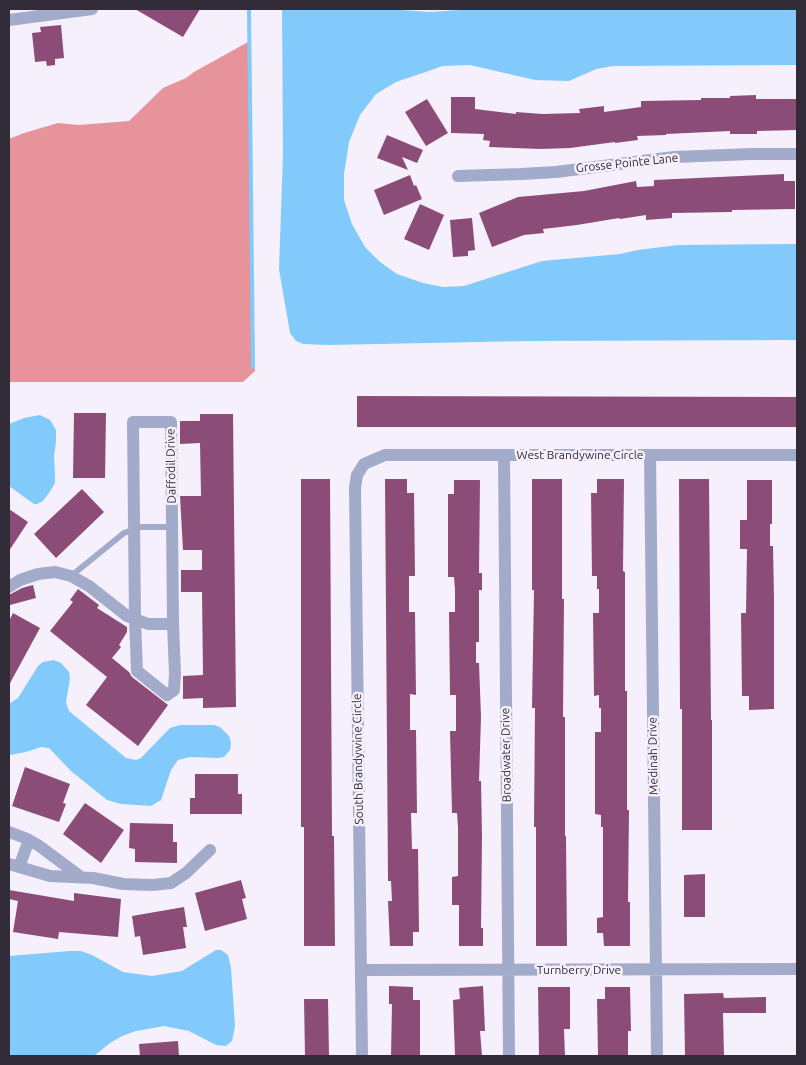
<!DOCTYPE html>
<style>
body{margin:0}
#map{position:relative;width:806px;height:1065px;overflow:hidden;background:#f5f0fc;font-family:Ubuntu,sans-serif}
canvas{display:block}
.frame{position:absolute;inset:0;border:10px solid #312c37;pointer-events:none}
</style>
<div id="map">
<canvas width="806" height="1065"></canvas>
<div class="frame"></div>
</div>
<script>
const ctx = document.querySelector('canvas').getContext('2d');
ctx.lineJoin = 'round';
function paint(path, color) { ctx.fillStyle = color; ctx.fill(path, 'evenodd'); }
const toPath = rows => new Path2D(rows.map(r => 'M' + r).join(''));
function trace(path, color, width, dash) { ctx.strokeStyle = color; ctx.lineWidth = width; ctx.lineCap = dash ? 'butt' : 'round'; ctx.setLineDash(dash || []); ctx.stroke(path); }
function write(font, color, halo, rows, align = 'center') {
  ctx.font = font + ' Ubuntu,sans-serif'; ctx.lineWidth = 5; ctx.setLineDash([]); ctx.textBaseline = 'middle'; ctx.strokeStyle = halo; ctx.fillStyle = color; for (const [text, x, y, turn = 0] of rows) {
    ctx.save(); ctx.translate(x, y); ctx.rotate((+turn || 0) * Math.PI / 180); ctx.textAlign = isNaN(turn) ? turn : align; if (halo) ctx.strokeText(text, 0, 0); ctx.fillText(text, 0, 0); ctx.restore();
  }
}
paint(toPath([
 [248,42,255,371,243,382,9,382,9,139,24,133,58,123,79,125,129,121,163,88,186,78,194,72]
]), '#e6939b');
paint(toPath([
 [282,9,386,9,430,12,474,9,797,9,797,65,613,66,596,69,569,81,535,80,470,65,443,66,396,82,376,94,360,115,349,142,344,174,344,200,352,224,365,247,380,262,397,274,423,283,443,287,464,286,542,261,620,254,638,250,678,245,797,244,797,340,528,341,328,345,303,344,296,341,290,333,279,269,283,154],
 [40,415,50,420,56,430,56,442,54,456,55,475,55,483,51,490,43,501,37,504,34,504,9,486,9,424,24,418],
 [54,660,61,663,69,672,70,678,66,702,69,711,126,758,136,760,141,758,170,728,180,725,214,725,220,727,229,736,231,743,230,750,224,757,218,758,190,757,178,760,171,770,161,800,151,806,121,804,107,800,71,771,49,748,41,747,26,752,9,755,9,704,18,698,38,666,43,662],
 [216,950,221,950,228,955,231,968,235,1026,232,1041,226,1046,216,1045,189,1031,164,1026,136,1031,122,1036,110,1043,94,1056,9,1056,9,956,70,951,81,951,92,955,123,972,152,976,182,971]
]), '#82cafb');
trace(toPath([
 [249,9,253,367]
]), '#82cafb', 4);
paint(toPath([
 [135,9,200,9,183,37],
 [61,25,64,58,55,59,55,65,47,66,46,61,35,62,32,33,41,32,40,27],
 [756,95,756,99,797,99,797,130,757,131,757,134,730,134,730,131,666,134,666,135,637,136,638,140,615,143,615,142,570,148,540,149,489,147,490,141,483,140,484,134,451,133,451,97,475,97,475,109,516,114,516,112,542,114,580,113,579,109,604,106,604,112,641,107,641,101,701,100,701,98,730,98,730,96],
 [427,99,448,133,426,146,405,112],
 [387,135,423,150,417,163,402,157,408,170,377,158],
 [784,174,784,181,795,181,795,209,732,210,732,212,672,213,672,218,646,220,646,215,620,219,619,218,577,225,543,229,544,233,524,235,492,247,479,213,518,197,584,191,636,181,637,187,654,186,654,180],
 [410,175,414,186,416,185,422,199,384,215,374,190],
 [420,204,444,215,429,250,404,239],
 [472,218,475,250,468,251,468,256,453,257,450,220],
 [357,396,797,397,797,427,357,427],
 [74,413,106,413,105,478,73,478],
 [200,414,233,414,236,707,203,708,203,698,183,699,183,676,203,675,202,592,181,592,181,570,202,570,202,550,183,550,180,496,201,496,200,443,180,444,180,421,200,421],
 [301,479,330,479,332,836,334,836,335,946,304,946,304,827,301,827],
 [385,479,407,479,407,493,414,493,415,576,409,576,409,612,415,612,416,695,410,694,410,730,416,730,417,813,411,813,412,849,418,849,419,932,413,932,413,946,390,946,388,901,392,901,391,881,388,881],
 [532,479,562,479,562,599,564,599,563,717,565,717,565,836,566,836,567,946,536,946,536,827,534,827,535,708,532,708,534,590,532,590],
 [597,479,624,479,623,571,625,572,625,691,627,691,627,810,629,810,628,902,630,902,630,946,604,946,603,933,597,933,597,918,603,917,603,827,601,827,601,815,595,814,595,732,601,732,601,708,599,708,599,695,594,696,593,613,599,613,599,589,597,589,597,576,592,576,591,493,597,493],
 [679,479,709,479,711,720,712,720,712,830,682,830,682,709,680,709],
 [454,480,480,480,479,573,482,573,482,590,479,590,479,642,476,642,476,663,479,663,481,717,479,781,481,781,482,836,481,928,483,928,483,946,459,946,459,905,452,905,452,877,458,876,458,827,457,813,452,813,450,731,456,731,456,695,450,695,449,612,455,612,455,590,454,577,448,577,448,494,454,494],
 [747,480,772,480,772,524,770,524,770,546,773,546,774,599,774,709,749,710,749,696,742,696,741,613,746,613,747,549,740,549,740,520,747,520],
 [82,489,104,512,56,558,34,534],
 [9,509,28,522,9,551],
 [33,585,36,598,10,605,9,595,22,588],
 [78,589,99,605,97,608,127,627,127,632,119,645,121,647,112,658,129,672,132,677,168,705,138,746,86,705,107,677,50,631,73,602,70,600],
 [13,613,40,628,9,685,9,621],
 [25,767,70,784,63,803,66,804,59,822,12,806],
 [195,774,238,774,238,794,242,794,242,814,190,814,190,798,195,798],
 [85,803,124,830,101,863,63,834],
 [130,823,173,824,173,842,177,842,177,863,135,862,135,849,129,848],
 [705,874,705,917,684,917,684,875],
 [241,880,246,898,242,899,247,919,205,931,195,893],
 [9,890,74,901,74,893,121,899,118,937,59,932,58,939,13,932,18,901,9,899],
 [184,907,187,927,183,927,186,948,143,955,140,936,135,937,132,916],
 [389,986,413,987,413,1000,420,1000,420,1055,391,1056,392,1004,389,1004],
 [483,986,485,1031,480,1031,482,1056,455,1056,453,1000,460,999,459,988],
 [538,987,570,987,570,1029,564,1029,565,1056,539,1056],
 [605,987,630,987,631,1031,628,1031,628,1056,598,1056,597,999,605,999],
 [723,993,724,998,766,997,766,1013,723,1013,724,1056,685,1056,684,994],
 [304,999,328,999,329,1056,305,1056],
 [178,1041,179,1056,140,1056,139,1044]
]), '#8b4d78');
trace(toPath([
 [71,576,124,533,141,527,172,527]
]), '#a3abca', 6);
trace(toPath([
 [9,20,92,9],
 [458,176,521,174,556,172,674,157,752,154,797,154],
 [504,455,509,1056],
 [650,455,657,1056],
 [9,587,20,580,38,574,55,572,71,576,89,586,127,616,135,619,148,624,173,624,171,422,133,422,135,619,137,671,167,695,174,690,175,674,173,624],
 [9,832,25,838,38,845,81,877],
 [9,864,50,876,93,878,123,884,153,885,171,883,186,873,210,850],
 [19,867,29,840],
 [361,970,797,969],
 [362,1056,355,488,357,475,364,464,385,455,797,455]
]), '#a3abca', 12);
write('12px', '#312c37', '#f5f0fc', [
 ["Grosse Pointe Lane",627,163,-6],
 ["West Brandywine Circle",580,455],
 ["Daffodil Drive",171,466,-91],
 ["Broadwater Drive",506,755,-91],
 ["Medinah Drive",653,756,-91],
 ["South Brandywine Circle",358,759,-91],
 ["Turnberry Drive",579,970]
]);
</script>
